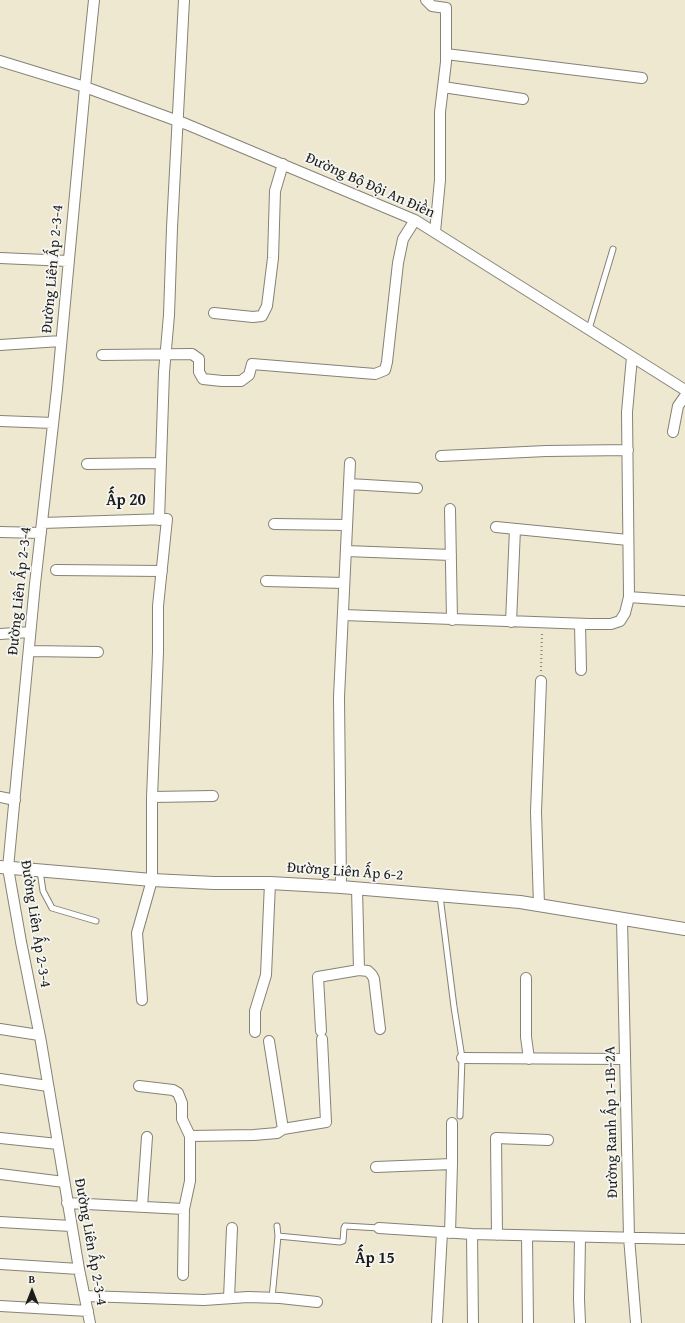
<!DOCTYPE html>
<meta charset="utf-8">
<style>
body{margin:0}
#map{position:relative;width:685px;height:1323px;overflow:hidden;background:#eee8d0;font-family:"Gentium Book Plus",serif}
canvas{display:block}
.north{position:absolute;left:12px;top:1271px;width:40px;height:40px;-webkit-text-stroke:3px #f6f6f2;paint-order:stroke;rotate:0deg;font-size:11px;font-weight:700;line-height:16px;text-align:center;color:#1c1c1c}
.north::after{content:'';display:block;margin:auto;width:14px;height:18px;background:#1c1c1c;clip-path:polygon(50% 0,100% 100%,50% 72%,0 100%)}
</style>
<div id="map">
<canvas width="685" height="1323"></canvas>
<div class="north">B</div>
</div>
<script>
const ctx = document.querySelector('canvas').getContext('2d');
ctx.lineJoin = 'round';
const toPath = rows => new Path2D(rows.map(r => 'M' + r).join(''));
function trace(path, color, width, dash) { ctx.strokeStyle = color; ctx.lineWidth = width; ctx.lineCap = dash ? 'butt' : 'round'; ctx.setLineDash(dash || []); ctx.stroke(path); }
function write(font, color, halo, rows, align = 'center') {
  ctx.font = font + ' "Gentium Book Plus",serif'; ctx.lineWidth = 3.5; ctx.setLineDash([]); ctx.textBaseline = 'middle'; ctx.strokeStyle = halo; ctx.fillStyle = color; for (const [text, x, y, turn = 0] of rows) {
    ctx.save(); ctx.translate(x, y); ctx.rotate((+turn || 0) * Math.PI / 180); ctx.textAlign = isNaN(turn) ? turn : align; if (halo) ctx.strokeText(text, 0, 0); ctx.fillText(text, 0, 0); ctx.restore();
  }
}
const service = toPath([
 [589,329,613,249],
 [40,871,43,891,52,908,96,921],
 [440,896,454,1007,462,1058,460,1116],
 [278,1236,340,1242,343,1241,344,1228,345,1226,379,1228],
 [272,1298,278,1236,277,1226]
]);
const minor = toPath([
 [426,0,432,6,446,8,446,62,440,112,440,180,435,232],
 [446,54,642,78],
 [0,61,85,87,186,124,415,220,685,390],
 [443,87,523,99],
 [0,258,68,261],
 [214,313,253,317,262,316,267,306,273,258,275,191,283,164],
 [0,345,61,341],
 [102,355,192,354,199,359,199,372,203,379,222,381,241,381,249,375,252,364,375,374,385,370,387,362,398,263,403,239,415,220],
 [0,421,53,423],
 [673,432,678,406,685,396],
 [441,456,546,451,628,450],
 [87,464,160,463],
 [349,484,417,488],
 [450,509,452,620],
 [159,520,164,372,169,315,172,228,184,0],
 [42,523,167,519,158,606,158,652,152,797,152,880,137,933,142,1000],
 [274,524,347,525],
 [496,527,628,540],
 [0,532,41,533],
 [346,551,451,555],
 [56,570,162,571],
 [266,581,344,583],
 [629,597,685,601],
 [343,615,589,624,611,624,620,621,625,613,629,597,627,412,632,357],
 [511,622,515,529],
 [580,624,581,670],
 [0,634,30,632],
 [29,651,98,652],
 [0,797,15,800],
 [152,797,213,796],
 [341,887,339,697,350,463],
 [357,888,359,970],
 [539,905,536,812,541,681],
 [622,919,629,1237,636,1323],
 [526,978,526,1037,529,1059],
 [0,1029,39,1035],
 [321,1031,318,977,359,970,368,971,372,975,374,979,380,1029],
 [255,1032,255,1011,266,975,270,883],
 [269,1041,283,1129],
 [462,1058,625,1059],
 [0,1079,48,1086],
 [139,1086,173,1090,178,1093,182,1103,182,1119,190,1136],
 [452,1123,452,1164],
 [0,1138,58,1144],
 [376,1167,452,1164,450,1233],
 [0,1174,64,1182],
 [67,1203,184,1209,190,1181,190,1136,254,1135,277,1133,283,1129,326,1122,322,1039],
 [142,1207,147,1137],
 [0,1222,71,1226],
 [379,1228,472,1234,685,1239],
 [472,1234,473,1323],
 [497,1235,496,1138,548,1140],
 [527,1236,528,1323],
 [580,1237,579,1299,580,1323],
 [0,1264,79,1269],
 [183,1275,184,1209],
 [85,1296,204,1300,248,1297,280,1298,317,1302],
 [229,1298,232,1228],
 [0,1306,88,1311],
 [90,1323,79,1269,41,1042,21,942,8,868,35,584,57,389,85,87,94,0],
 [437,1323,442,1232]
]);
const tertiary = toPath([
 [0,867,152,880,214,883,270,883,341,887,520,902,685,929]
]);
trace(service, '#858276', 7);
trace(minor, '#858276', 12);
trace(tertiary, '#858276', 14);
trace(toPath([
 [541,671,542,632]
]), '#858276', 2, [1, 3]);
trace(service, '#fff', 5);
trace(minor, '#fff', 10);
trace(tertiary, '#fff', 12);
write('15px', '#1c1c1c', '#f6f6f2', [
 ["Đường Bộ Đội An Điền",370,186,24],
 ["Đường Liên Ấp 2-3-4",53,269,-85],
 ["Đường Liên Ấp 2-3-4",20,591,-84],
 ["Đường Liên Ấp 6-2",345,872,4],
 ["Đường Liên Ấp 2-3-4",35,924,81],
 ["Đường Ranh Ấp 1-1B-2A",612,1122,-91],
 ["Đường Liên Ấp 2-3-4",90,1242,80]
]);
write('bold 16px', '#1c1c1c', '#f6f6f2', [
 ["Ấp 20",126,501],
 ["Ấp 15",375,1259]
]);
</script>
